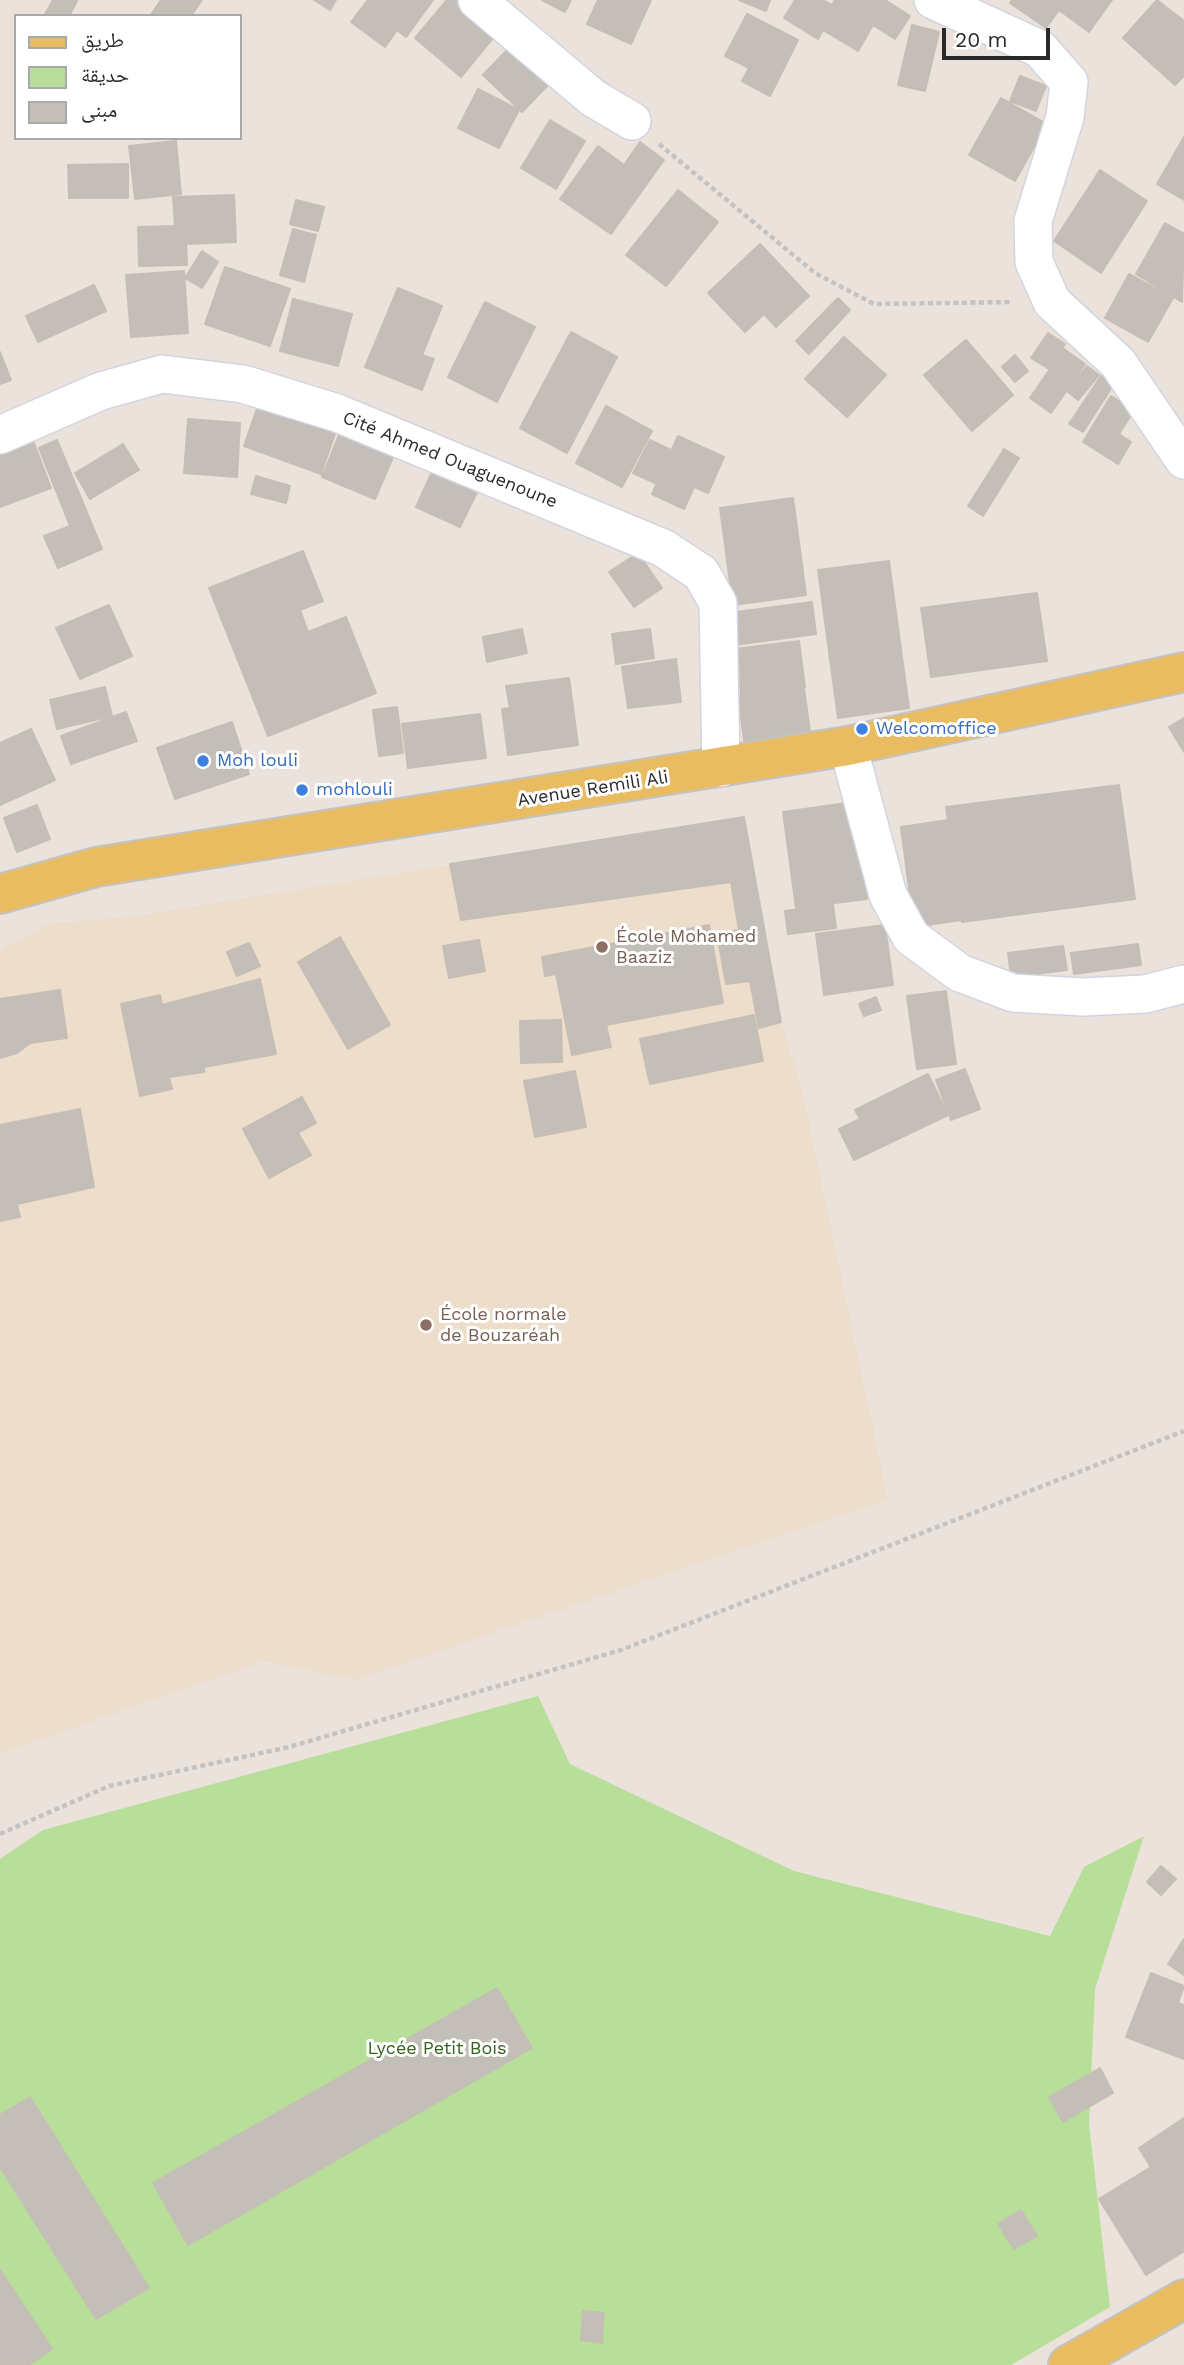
<!DOCTYPE html>
<meta charset="utf-8">
<style>
body{margin:0}
#map{position:relative;width:1184px;height:2365px;overflow:hidden;background:#ebe2db;font-family:"Work Sans","Noto Naskh Arabic",sans-serif}
canvas{display:block}
.legend{position:absolute;left:14px;top:14px;width:228px;height:126px;box-sizing:border-box;background:#fff;border:2px solid #a9a9a9;margin:0;padding:9px 12px;list-style:none;font-size:21px;color:#292929}
.legend li{display:flex;align-items:center;gap:14px;height:35px}
.legend b{width:35px;border:2px solid #a9a9a9}
.scale{position:absolute;left:942px;top:28px;width:108px;height:32px;box-sizing:border-box;border:4px solid #292929;border-top:0;padding-left:9px;font-size:21px;line-height:24px;white-space:nowrap;color:#292929;-webkit-text-stroke:5px #fff;paint-order:stroke}
</style>
<div id="map">
<canvas width="1184" height="2365"></canvas>
<ul class="legend">
<li><b style="height:9px;background:#eabc61"></b>طريق</li>
<li><b style="height:19px;background:#b8df9a"></b>حديقة</li>
<li><b style="height:19px;background:#c3beb7"></b>مبنى</li>
</ul>
<div class="scale">20 m</div>
</div>
<script>
const ctx = document.querySelector('canvas').getContext('2d');
ctx.lineJoin = 'round';
function paint(path, color) { ctx.fillStyle = color; ctx.fill(path, 'evenodd'); }
const toPath = rows => new Path2D(rows.map(r => 'M' + r).join(''));
function trace(path, color, width, dash) { ctx.strokeStyle = color; ctx.lineWidth = width; ctx.lineCap = dash ? 'butt' : 'round'; ctx.setLineDash(dash || []); ctx.stroke(path); }
function write(font, color, halo, rows, align = 'center') {
  ctx.font = font + ' "Work Sans",sans-serif'; ctx.lineWidth = 6; ctx.setLineDash([]); ctx.textBaseline = 'middle'; ctx.strokeStyle = halo; ctx.fillStyle = color; for (const [text, x, y, turn = 0] of rows) {
    ctx.save(); ctx.translate(x, y); ctx.rotate((+turn || 0) * Math.PI / 180); ctx.textAlign = isNaN(turn) ? turn : align; if (halo) ctx.strokeText(text, 0, 0); ctx.fillText(text, 0, 0); ctx.restore();
  }
}
paint(toPath([
 [744,817,781,1022,802,1089,888,1500,354,1680,264,1661,0,1754,0,951,51,923,129,917]
]), '#ecdecb');
paint(toPath([
 [538,1696,570,1764,794,1871,1050,1936,1084,1867,1144,1836,1095,1989,1089,2124,1110,2307,1011,2365,0,2365,0,1859,43,1830]
]), '#b8df9a');
const building = toPath([
 [53,0,76,0,77,1,69,16,44,16,53,0],
 [161,0,202,0,191,16,150,16,161,0],
 [314,0,336,0,330,10,314,0],
 [368,0,433,0,406,37,397,30,385,47,351,22,368,0],
 [447,0,458,0,497,33,461,77,415,38,447,0],
 [542,0,571,0,565,12,542,0],
 [598,0,651,0,631,44,587,24,598,0],
 [739,0,770,0,766,11,739,0],
 [795,0,823,0,832,5,835,0,885,0,910,16,895,39,873,25,858,51,823,30,818,39,784,18,795,0],
 [1012,0,1112,0,1089,32,1059,10,1046,28,1010,3,1012,0],
 [1157,0,1184,21,1184,76,1175,85,1123,38,1157,0],
 [747,14,798,40,770,96,742,81,749,68,725,56,747,14],
 [912,25,939,32,925,91,898,85,912,25],
 [509,48,548,85,522,112,483,75,509,48],
 [1020,76,1046,86,1036,111,1010,101,1020,76],
 [478,89,519,110,499,148,458,128,478,89],
 [1001,98,1047,124,1015,181,969,155,1001,98],
 [550,120,585,141,556,189,521,168,550,120],
 [1184,137,1184,200,1157,184,1184,137],
 [176,141,181,194,135,199,129,146,176,141],
 [640,142,664,160,611,234,560,199,598,146,624,165,640,142],
 [128,164,128,198,69,198,68,165,128,164],
 [1100,170,1147,201,1101,273,1054,241,1100,170],
 [678,190,718,222,666,286,626,255,678,190],
 [234,195,236,242,186,244,187,265,139,266,138,227,175,226,173,197,234,195],
 [296,200,324,207,318,231,290,224,296,200],
 [1165,223,1184,234,1182,302,1136,274,1165,223],
 [293,229,316,235,304,282,280,275,293,229],
 [760,244,809,296,776,327,764,314,745,332,708,293,760,244],
 [202,251,218,262,202,288,185,278,202,251],
 [225,267,290,289,270,346,205,324,225,267],
 [184,271,188,333,131,337,126,275,184,271],
 [1129,274,1173,298,1148,342,1105,318,1129,274],
 [94,285,106,311,38,342,26,316,94,285],
 [398,288,442,306,422,355,434,359,422,390,365,367,398,288],
 [838,298,850,310,809,354,796,341,838,298],
 [293,299,352,314,338,366,280,351,293,299],
 [485,302,535,327,497,402,448,377,485,302],
 [571,332,617,357,567,453,520,428,571,332],
 [1048,333,1065,344,1049,369,1031,358,1048,333],
 [844,337,886,375,847,417,805,379,844,337],
 [966,340,1013,395,972,431,924,375,966,340],
 [1064,349,1085,364,1051,413,1030,398,1064,349],
 [0,352,11,380,0,384,0,352],
 [1015,355,1028,371,1015,382,1002,367,1015,355],
 [1087,366,1099,375,1078,400,1067,391,1087,366],
 [1101,376,1114,384,1083,432,1069,424,1101,376],
 [262,394,339,422,321,474,244,446,262,394],
 [1111,396,1134,410,1119,434,1131,442,1118,464,1083,442,1111,396],
 [606,406,652,431,622,487,576,463,606,406],
 [188,419,240,423,237,477,184,473,188,419],
 [342,428,396,450,375,499,322,477,342,428],
 [678,436,724,457,708,493,694,487,684,509,652,494,678,436],
 [32,438,51,488,0,507,0,451,32,438],
 [57,440,102,549,58,568,44,536,70,526,39,448,57,440],
 [650,440,671,450,655,483,633,473,650,440],
 [123,444,139,470,90,499,75,473,123,444],
 [1004,449,1019,458,983,516,968,506,1004,449],
 [437,461,482,482,460,527,416,507,437,461],
 [256,476,290,486,286,503,251,494,256,476],
 [793,498,806,595,733,605,720,508,793,498],
 [303,551,323,601,300,610,308,632,346,617,376,693,268,736,209,588,303,551],
 [638,553,662,588,634,607,609,572,638,553],
 [889,561,909,708,838,718,818,570,889,561],
 [1037,593,1047,661,931,677,921,608,1037,593],
 [812,602,816,634,734,645,729,613,812,602],
 [109,605,132,656,80,679,56,628,109,605],
 [522,629,527,653,487,662,483,637,522,629],
 [650,629,654,658,616,664,612,634,650,629],
 [799,641,805,687,741,695,735,649,799,641],
 [676,659,681,702,628,708,622,667,676,659],
 [569,678,572,700,510,708,506,686,569,678],
 [105,687,112,716,57,729,50,700,105,687],
 [804,688,811,739,745,747,738,696,804,688],
 [572,700,578,745,508,755,502,709,572,700],
 [397,707,403,753,379,756,373,710,397,707],
 [126,712,137,741,71,764,61,736,126,712],
 [480,714,486,758,408,768,402,724,480,714],
 [1184,718,1184,752,1169,727,1184,718],
 [232,722,249,774,175,799,157,748,232,722],
 [31,729,55,780,0,805,0,743,31,729],
 [1119,785,1135,899,962,922,946,807,1119,785],
 [854,802,867,899,796,908,783,812,854,802],
 [37,805,50,839,17,852,4,818,37,805],
 [744,817,781,1022,759,1028,750,981,726,984,717,933,739,930,731,882,461,920,450,864,744,817],
 [948,820,961,920,914,927,901,827,948,820],
 [833,905,836,928,788,934,785,911,833,905],
 [709,925,723,1003,606,1025,611,1047,572,1055,556,974,545,976,542,957,709,925],
 [885,925,893,985,824,995,816,934,885,925],
 [340,937,390,1025,348,1049,298,962,340,937],
 [479,940,485,971,449,978,443,946,479,940],
 [249,943,260,966,237,976,227,952,249,943],
 [1138,944,1141,965,1074,974,1071,953,1138,944],
 [1063,946,1067,970,1011,977,1008,953,1063,946],
 [260,979,276,1054,204,1067,204,1072,169,1077,172,1089,140,1096,121,1004,160,995,162,1005,260,979],
 [60,990,67,1038,30,1043,17,1053,0,1058,0,999,60,990],
 [946,991,956,1064,917,1069,907,996,946,991],
 [876,997,881,1010,864,1016,859,1004,876,997],
 [754,1015,763,1061,650,1084,640,1039,754,1015],
 [561,1020,562,1062,521,1063,520,1021,561,1020],
 [965,1069,980,1109,951,1120,936,1080,965,1069],
 [575,1071,586,1127,535,1137,524,1081,575,1071],
 [928,1074,948,1115,854,1160,839,1129,860,1119,855,1110,928,1074],
 [302,1097,316,1123,298,1133,311,1155,269,1178,243,1129,302,1097],
 [80,1109,94,1187,17,1204,20,1217,0,1221,0,1125,80,1109],
 [1161,1866,1176,1879,1161,1895,1147,1882,1161,1866],
 [1184,1939,1184,1975,1168,1964,1184,1939],
 [1151,1973,1184,1986,1178,2003,1184,2005,1184,2059,1126,2037,1151,1973],
 [497,1988,532,2048,188,2245,153,2183,497,1988],
 [1100,2068,1113,2093,1063,2122,1049,2097,1100,2068],
 [30,2097,149,2288,96,2319,0,2167,0,2115,30,2097],
 [1184,2118,1184,2221,1139,2148,1184,2118],
 [1151,2167,1184,2221,1184,2251,1146,2275,1099,2199,1151,2167],
 [1021,2210,1037,2236,1014,2249,998,2224,1021,2210],
 [0,2270,52,2349,29,2365,0,2365,0,2270],
 [583,2311,604,2313,602,2343,581,2340,583,2311]
]);
paint(building, '#c3beb7');
trace(building, '#c6beb5', 2);
const minor = toPath([
 [477,0,593,98,632,121],
 [933,0,1040,49,1069,82,1065,117,1033,221,1034,262,1052,302,1118,363,1184,460],
 [0,435,101,391,162,374,243,384,337,413,663,548,701,573,718,603,721,768],
 [848,746,888,895,911,937,960,973,1013,993,1083,997,1145,994,1184,984]
]);
const major = toPath([
 [0,894,96,867,848,746,1184,672],
 [1068,2365,1184,2299]
]);
trace(minor, '#d1d5e1', 40);
trace(major, '#c3c3c3', 42);
trace(toPath([
 [659,144,815,273,874,304,1013,302],
 [0,1834,109,1786,289,1747,621,1650,1184,1431]
]), '#c3c3c3', 4.5, [5, 3.5]);
trace(minor, '#fff', 37);
trace(major, '#eabc61', 38);
for (const [x, y, r, color] of [
 [862,729,7,"#3f7fe0"],
 [203,761,7,"#3f7fe0"],
 [302,790,7,"#3f7fe0"],
 [602,947,7,"#8d6e63"],
 [426,1325,7,"#8d6e63"]
]) { const dot = new Path2D(); dot.arc(x, y, r, 0, 2 * Math.PI); ctx.fillStyle = color; ctx.fill(dot); trace(dot, '#fff', 2.5); }
write('18px', '#292929', '#fff', [
 ["Cité Ahmed Ouaguenoune",450,460,22],
 ["Avenue Remili Ali",593,789,-9]
]);
write('18px', '#366cbe', '#fff', [
 ["Welcomoffice",876,729],
 ["Moh louli",217,761],
 ["mohlouli",316,790]
], 'left');
write('18px', '#785e54', '#fff', [
 ["École Mohamed",616,937],
 ["Baaziz",616,958],
 ["École normale",440,1315],
 ["de Bouzaréah",440,1336]
], 'left');
write('18px', '#32621d', '#fff', [
 ["Lycée Petit Bois",437,2049]
]);
</script>
